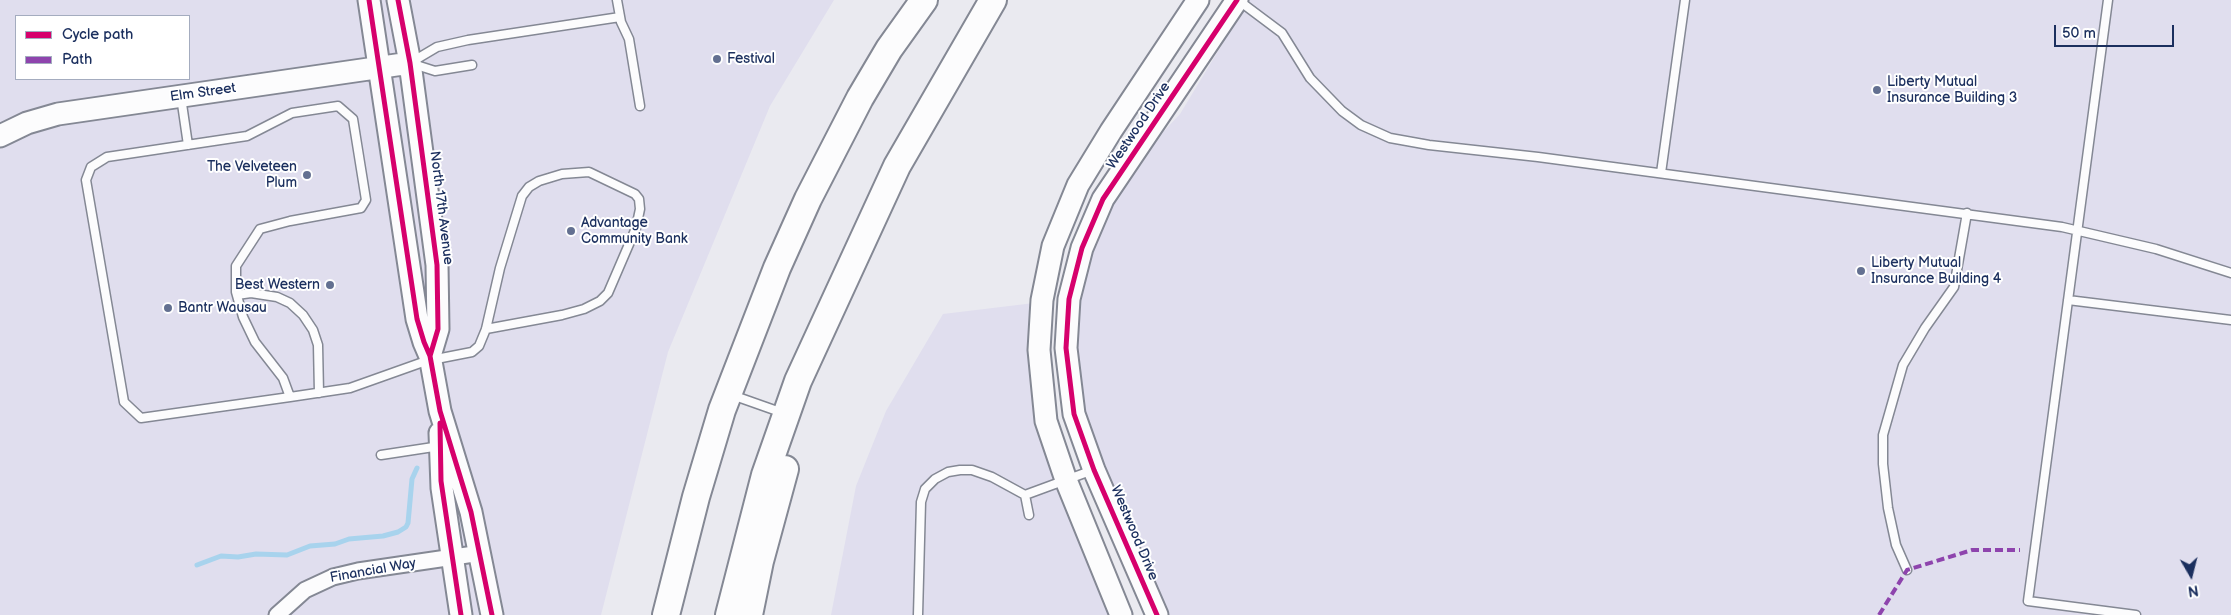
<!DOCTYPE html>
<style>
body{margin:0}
#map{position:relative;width:2231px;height:615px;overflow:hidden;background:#eaeaf0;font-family:"Balsamiq Sans",sans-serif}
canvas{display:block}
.legend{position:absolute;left:15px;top:15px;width:175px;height:65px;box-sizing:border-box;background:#fff;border:1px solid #a4acbf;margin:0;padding:6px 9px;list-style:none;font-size:15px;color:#1b2f5e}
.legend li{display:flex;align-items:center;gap:10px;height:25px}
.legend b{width:25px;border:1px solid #a4acbf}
.north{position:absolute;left:2166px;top:550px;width:50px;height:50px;-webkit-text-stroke:4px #fff;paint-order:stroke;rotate:172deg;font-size:14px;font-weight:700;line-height:20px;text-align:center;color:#1b2f5e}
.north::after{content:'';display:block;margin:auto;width:18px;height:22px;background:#1b2f5e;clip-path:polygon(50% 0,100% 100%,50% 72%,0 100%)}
.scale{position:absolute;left:2054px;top:25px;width:120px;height:22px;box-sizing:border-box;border:2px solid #1b2f5e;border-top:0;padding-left:6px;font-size:15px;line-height:18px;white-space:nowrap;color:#1b2f5e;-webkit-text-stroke:4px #fff;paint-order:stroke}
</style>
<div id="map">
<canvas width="2231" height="615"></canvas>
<ul class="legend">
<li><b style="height:6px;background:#d6006c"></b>Cycle path</li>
<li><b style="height:6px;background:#8e44ad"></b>Path</li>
</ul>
<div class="north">N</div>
<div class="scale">50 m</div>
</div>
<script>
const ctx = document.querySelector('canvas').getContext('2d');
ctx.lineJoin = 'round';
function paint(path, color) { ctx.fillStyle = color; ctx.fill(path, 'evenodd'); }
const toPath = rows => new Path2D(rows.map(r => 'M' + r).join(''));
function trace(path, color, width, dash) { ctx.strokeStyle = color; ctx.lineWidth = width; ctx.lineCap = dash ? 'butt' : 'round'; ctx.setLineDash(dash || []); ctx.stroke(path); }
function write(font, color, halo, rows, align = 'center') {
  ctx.font = font + ' "Balsamiq Sans",sans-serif'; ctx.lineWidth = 4; ctx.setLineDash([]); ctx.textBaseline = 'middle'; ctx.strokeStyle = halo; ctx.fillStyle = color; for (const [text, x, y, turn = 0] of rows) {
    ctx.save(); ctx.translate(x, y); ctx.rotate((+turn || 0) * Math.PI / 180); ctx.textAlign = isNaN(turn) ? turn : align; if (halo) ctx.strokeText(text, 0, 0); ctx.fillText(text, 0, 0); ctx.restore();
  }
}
paint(toPath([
 [0,0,834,0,770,106,668,352,601,615,0,615],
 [16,16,189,16,189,79,16,79],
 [1249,0,2231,0,2231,615,1166,615,1101,463,1085,418,1075,358,1076,308,1084,272,1112,202,1152,144,1180,114],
 [1034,303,1032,342,1113,615,831,615,856,486,886,411,943,314]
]), '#e0deee');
trace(toPath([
 [197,565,221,556,238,557,256,554,287,555,310,546,335,544,349,539,383,536,398,532,406,527,408,523,412,479,417,468]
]), '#a8d3ed', 5);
const lane = toPath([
 [617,0,621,22,629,39,640,106],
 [1238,0,1282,33,1310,78,1342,111,1361,125,1390,138,1429,145,1538,157,2062,227,2156,249,2231,273],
 [2108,0,2028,601,2136,615],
 [472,65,435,71,410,63,437,47,468,40,620,17],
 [181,97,188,145],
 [1661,173,1685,0],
 [237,295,251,293,277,297,290,303,303,315,313,330,318,345,319,393],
 [2068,300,2231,320],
 [732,395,783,413],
 [290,397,283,378,255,342,243,317,236,292,236,266,260,229,290,221,361,208,366,200,353,119,338,106,292,113,247,136,107,157,91,167,86,180,124,402,141,418,290,397,350,388,426,361,472,352,479,346,486,329,500,268,522,196,529,187,539,181,562,174,589,172,635,194,639,199,640,209,636,228,608,293,600,301,584,309,562,315,486,329],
 [381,455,440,446],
 [1025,495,1093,470],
 [1907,570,1896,545,1888,508,1883,464,1883,435,1903,365,1925,328,1954,287,1967,213],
 [918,615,921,502,925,489,935,479,948,472,960,470,972,470,992,477,1025,495,1029,515]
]);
const street = toPath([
 [277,615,305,590,333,577,358,571,481,553]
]);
const secondary = toPath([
 [369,0,417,319,424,342,430,356,440,411,471,512,492,615],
 [398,0,410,63,437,265,438,329,430,356],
 [0,136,27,123,58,114,410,63],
 [440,433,442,488,461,615],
 [1121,615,1066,480,1046,421,1039,350,1042,300,1053,246,1078,185,1111,131,1198,0],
 [1157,615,1094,470,1074,414,1066,348,1069,299,1082,248,1103,199,1237,0]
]);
const highway = toPath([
 [666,615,696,497,722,410,777,268,808,199,860,98,889,49,924,0],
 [729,615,765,475,798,381,897,166,993,0],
 [749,615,760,561,785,469]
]);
trace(lane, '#848894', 11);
trace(street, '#848894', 19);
trace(secondary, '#848894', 25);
trace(highway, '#848894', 30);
trace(lane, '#fcfcfd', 8);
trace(street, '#fcfcfd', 15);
trace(secondary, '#fcfcfd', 21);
trace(highway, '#fcfcfd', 26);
trace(toPath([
 [1879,615,1907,570,1972,550,2020,550]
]), '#8e44ad', 4, [8, 4]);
trace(toPath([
 [369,0,417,319,424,342,430,356,440,411,471,512,492,615],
 [398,0,410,63,437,265,438,329,430,356],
 [440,423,441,481,461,615],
 [1157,615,1094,470,1074,414,1066,348,1069,299,1082,248,1103,199,1237,0]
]), '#d6006c', 5);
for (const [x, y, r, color] of [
 [717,59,5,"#637091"],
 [1877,90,5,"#637091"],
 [307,175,5,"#637091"],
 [571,231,5,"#637091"],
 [1861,271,5,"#637091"],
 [330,285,5,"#637091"],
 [168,308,5,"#637091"]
]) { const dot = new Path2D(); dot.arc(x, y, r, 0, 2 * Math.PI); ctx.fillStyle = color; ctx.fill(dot); trace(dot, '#fff', 2); }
write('14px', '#1b2f5e', '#fff', [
 ["Festival",727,59],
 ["Liberty Mutual",1887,82],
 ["Insurance Building 3",1887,98],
 ["The Velveteen",297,167,"right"],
 ["Plum",297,183,"right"],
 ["Advantage",581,223],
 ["Community Bank",581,239],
 ["Liberty Mutual",1871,263],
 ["Insurance Building 4",1871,279],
 ["Best Western",320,285,"right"],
 ["Bantr Wausau",178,308]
], 'left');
write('14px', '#1b2f5e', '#fff', [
 ["Elm Street",203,93,-8],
 ["Westwood Drive",1139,126,-56],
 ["North 17th Avenue",441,208,83],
 ["Westwood Drive",1134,533,67],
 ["Financial Way",373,571,-10]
]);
</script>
